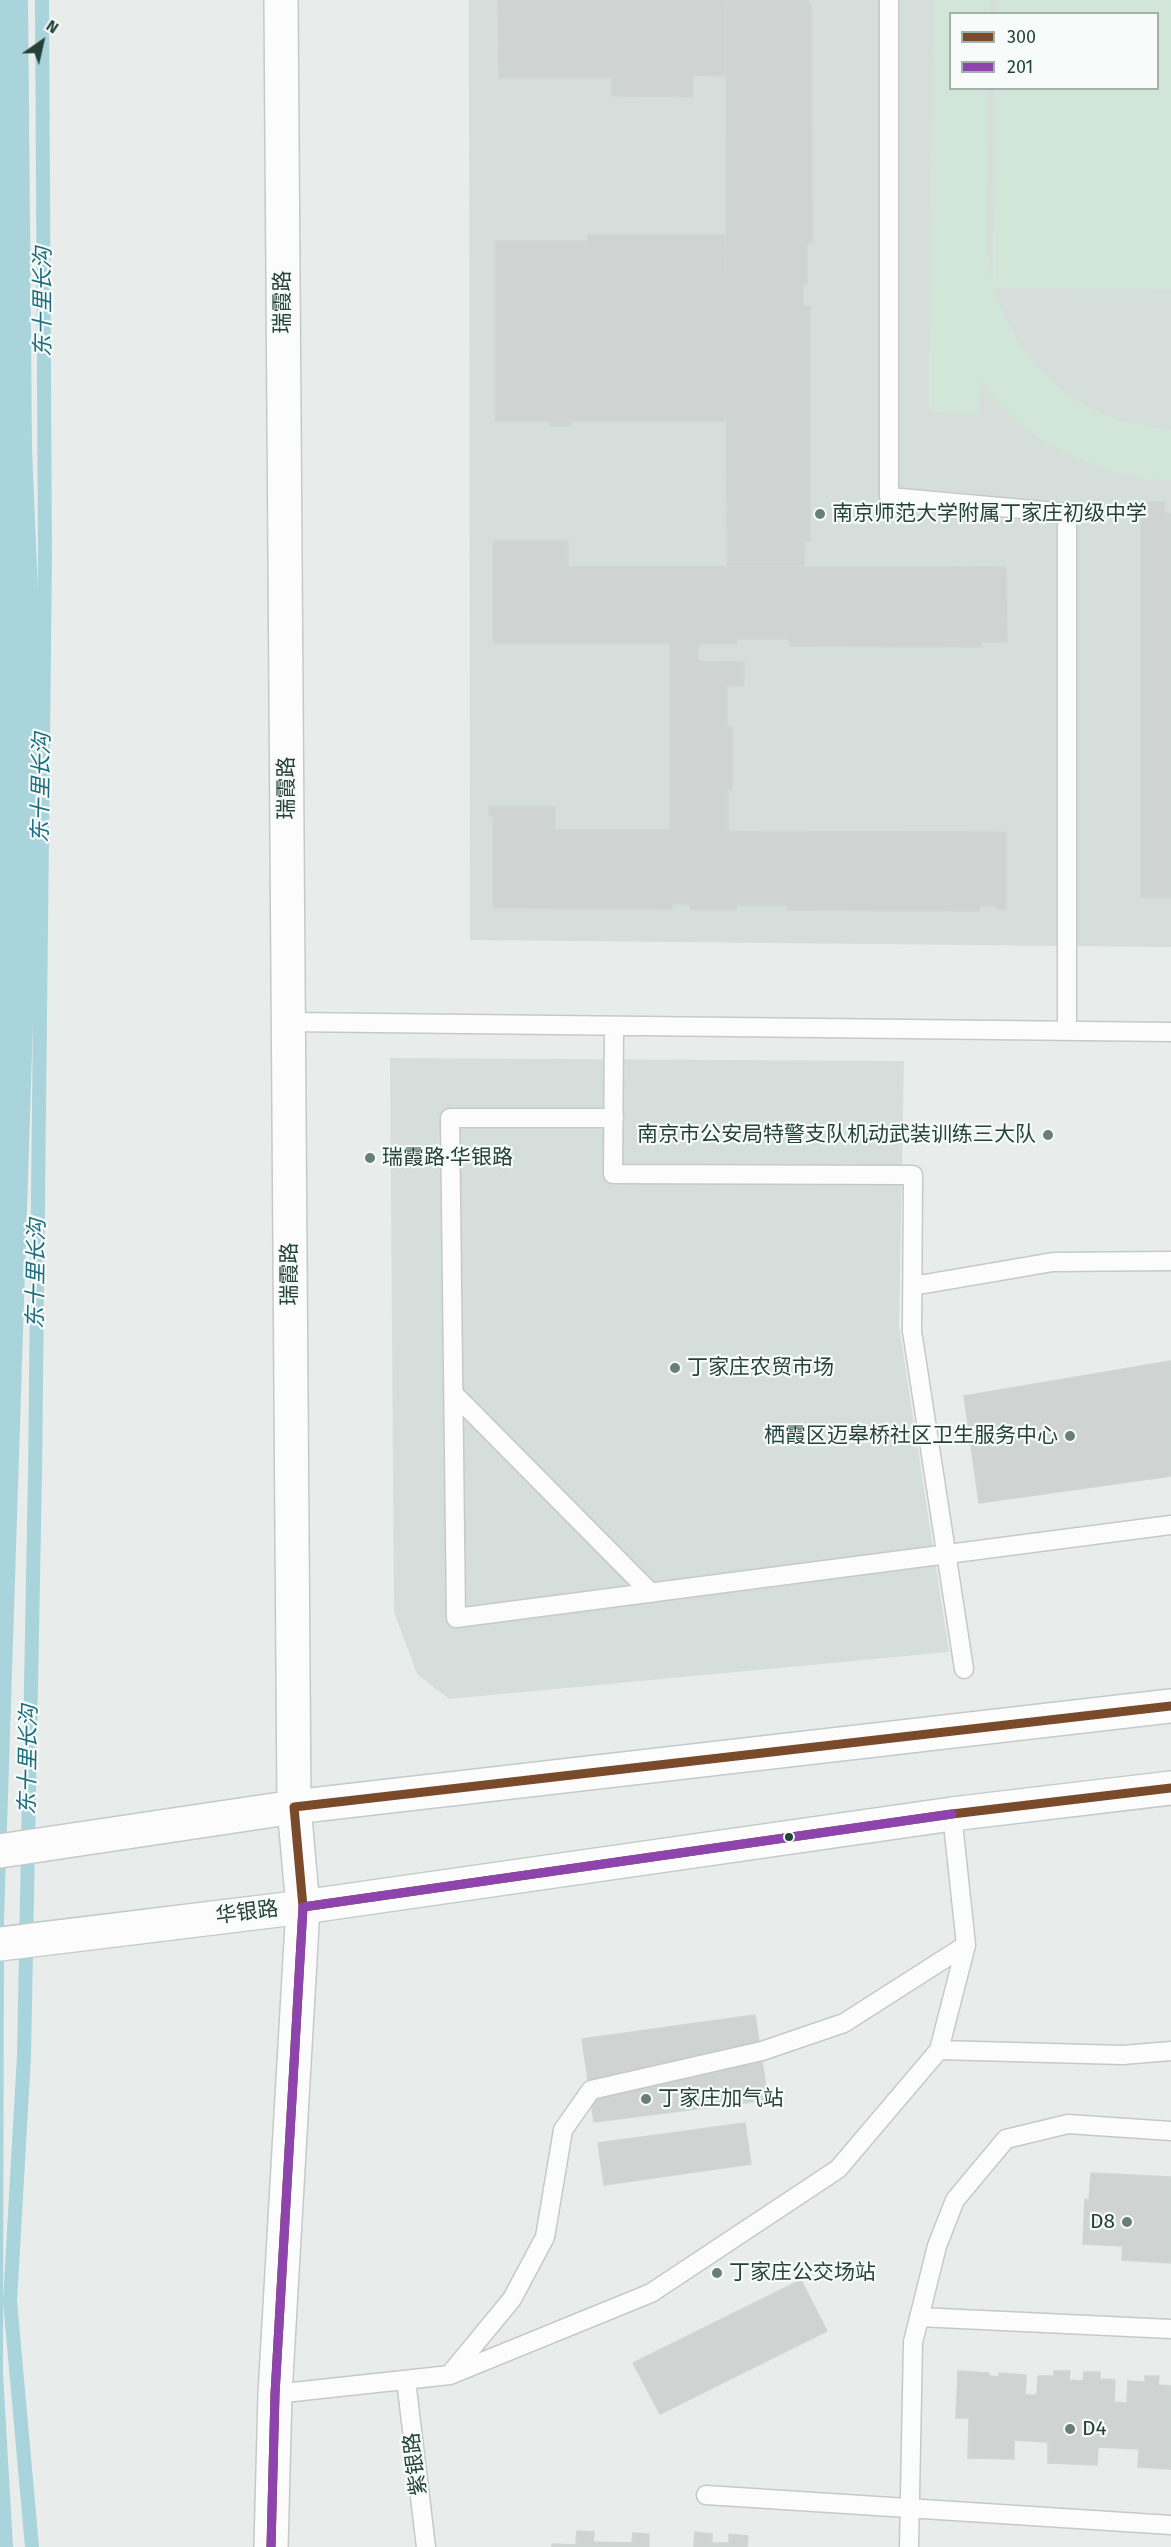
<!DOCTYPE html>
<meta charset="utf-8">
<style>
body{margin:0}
#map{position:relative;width:1171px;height:2547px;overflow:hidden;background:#e8edeb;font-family:"Fira Sans",sans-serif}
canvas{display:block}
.legend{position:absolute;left:949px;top:12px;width:210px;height:78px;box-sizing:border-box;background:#f7fbf9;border:2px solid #a3b1ad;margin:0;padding:8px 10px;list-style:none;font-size:18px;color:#24423a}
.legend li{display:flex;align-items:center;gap:12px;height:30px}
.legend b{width:30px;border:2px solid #a3b1ad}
.north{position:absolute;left:12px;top:12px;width:60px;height:60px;-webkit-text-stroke:4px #f7fbf9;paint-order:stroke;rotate:34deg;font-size:16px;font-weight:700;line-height:24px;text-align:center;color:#24423a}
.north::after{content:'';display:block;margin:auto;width:21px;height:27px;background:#24423a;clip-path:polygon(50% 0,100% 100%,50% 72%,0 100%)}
</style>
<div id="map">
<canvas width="1171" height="2547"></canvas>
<ul class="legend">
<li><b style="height:8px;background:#7a4b2a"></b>300</li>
<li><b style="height:8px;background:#8e44ad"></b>201</li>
</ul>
<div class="north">N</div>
</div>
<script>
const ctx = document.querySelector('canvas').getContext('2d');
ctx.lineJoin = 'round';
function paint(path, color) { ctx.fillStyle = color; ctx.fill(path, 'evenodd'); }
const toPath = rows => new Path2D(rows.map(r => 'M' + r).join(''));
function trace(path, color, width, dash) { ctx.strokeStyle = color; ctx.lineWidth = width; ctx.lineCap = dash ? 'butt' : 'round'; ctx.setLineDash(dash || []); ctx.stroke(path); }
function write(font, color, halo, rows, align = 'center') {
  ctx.font = font + ' "Fira Sans","Noto Sans SC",sans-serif'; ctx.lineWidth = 4.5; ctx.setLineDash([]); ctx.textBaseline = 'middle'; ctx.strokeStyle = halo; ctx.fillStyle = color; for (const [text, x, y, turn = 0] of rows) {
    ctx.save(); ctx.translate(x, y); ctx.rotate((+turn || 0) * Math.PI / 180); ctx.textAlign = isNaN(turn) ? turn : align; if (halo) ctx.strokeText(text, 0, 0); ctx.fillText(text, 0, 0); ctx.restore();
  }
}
paint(toPath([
 [469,0,1171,0,1171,947,470,940],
 [950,14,1158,14,1158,88,950,88],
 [390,1058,904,1061,899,1326,949,1652,449,1699,417,1674,394,1612]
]), '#d6dedb');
paint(toPath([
 [933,0,989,0,989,13,950,14,950,88,988,89,987,251,993,284,995,89,1158,88,1158,14,996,13,996,0,1171,0,1171,289,994,288,1005,318,1021,346,1041,371,1065,393,1093,410,1123,422,1171,430,1171,480,1146,479,1109,470,1074,457,1040,439,1010,415,981,380,979,414,929,412]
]), '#d1e6d8');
paint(toPath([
 [0,0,28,0,32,448,43,713,4,1919,3,2373,13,2547,0,2547]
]), '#a9d4db');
trace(toPath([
 [32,2547,10,2301,24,2056,35,1474,45,557,42,0]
]), '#a9d4db', 14);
const building = toPath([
 [498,0,726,0,726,76,693,75,693,97,612,96,612,78,499,78,498,0],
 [726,0,808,0,808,4,811,4,812,243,807,243,807,284,803,284,803,306,810,306,810,541,805,541,804,566,727,566,726,0],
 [588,235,726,235,726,421,571,421,571,426,550,426,550,421,495,421,495,241,588,241,588,235],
 [1141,502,1164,502,1165,513,1171,514,1171,897,1141,897,1141,502],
 [493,541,568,541,568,566,1006,567,1007,642,981,642,982,647,790,646,789,639,737,639,737,644,698,644,698,661,744,662,744,686,727,686,727,727,732,727,732,790,728,790,728,831,1006,832,1006,909,997,909,996,905,979,906,979,911,788,910,788,905,736,905,736,910,690,910,690,904,673,904,672,909,493,908,493,816,489,816,489,807,555,807,555,830,670,830,670,643,493,643,493,541],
 [1171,1361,1171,1476,979,1503,964,1396,1171,1361],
 [755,2015,768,2100,594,2122,582,2039,755,2015],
 [745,2123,751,2164,604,2185,598,2143,745,2123],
 [1091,2173,1171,2177,1171,2263,1122,2260,1123,2246,1083,2244,1085,2199,1089,2200,1091,2173],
 [801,2280,827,2331,660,2414,633,2363,801,2280],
 [958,2371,989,2373,989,2376,999,2377,999,2373,1026,2375,1025,2395,1037,2395,1038,2376,1054,2376,1054,2371,1070,2371,1069,2380,1083,2381,1084,2372,1100,2372,1100,2379,1115,2380,1114,2402,1127,2403,1128,2381,1145,2382,1145,2376,1159,2376,1158,2385,1171,2386,1171,2469,1138,2467,1139,2449,1098,2447,1097,2465,1048,2463,1048,2442,1014,2440,1014,2459,968,2458,969,2418,956,2418,958,2371],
 [577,2531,594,2532,593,2542,632,2543,633,2533,649,2534,649,2547,552,2547,552,2544,576,2545,577,2531],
 [695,2532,712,2534,712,2543,729,2543,729,2534,748,2536,747,2547,694,2547,695,2532]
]);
paint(building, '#cfd4d2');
trace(building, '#d1d6d4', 1.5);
const service = toPath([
 [889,0,889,497,1067,513,1067,1031],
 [289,1022,1171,1032],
 [614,1026,613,1174,913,1175,912,1331,964,1669],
 [614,1118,450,1118,456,1618,1171,1525],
 [913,1286,1053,1262,1171,1261],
 [454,1394,651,1593],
 [939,2050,1123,2055,1171,2051],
 [919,2317,1171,2329],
 [451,2373,512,2299,545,2237,563,2130,591,2090,762,2051,844,2023,966,1945],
 [406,2380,426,2547],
 [275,2394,450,2375,651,2293,838,2169,939,2050,966,1945,952,1814],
 [706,2495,1171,2525],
 [909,2547,913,2342,937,2246,955,2200,1006,2139,1068,2124,1171,2131]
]);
const tertiary = toPath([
 [271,2547,275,2394,303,1907,294,1807,281,0]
]);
const secondary = toPath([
 [0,1851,294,1807,1171,1706],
 [0,1944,303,1907,952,1814,1171,1788]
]);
trace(service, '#c5cac8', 21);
trace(tertiary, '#c5cac8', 36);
trace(secondary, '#c3cbc8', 36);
trace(service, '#fcfcfc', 18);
trace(tertiary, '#fcfcfc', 33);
trace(secondary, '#fcfcfc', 33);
trace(toPath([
 [303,1907,952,1814,1171,1788],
 [271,2547,275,2394,303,1907,294,1807,1171,1706]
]), '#7a4b2a', 9);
trace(toPath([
 [271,2547,275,2394,303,1907,952,1814]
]), '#8e44ad', 9);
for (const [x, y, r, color] of [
 [820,514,6,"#697e78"],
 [1048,1135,6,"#697e78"],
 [370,1158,6,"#697e78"],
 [675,1368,6,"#697e78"],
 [1070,1436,6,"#697e78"],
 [789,1837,5,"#24423a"],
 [646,2099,6,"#697e78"],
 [1127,2222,6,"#697e78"],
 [717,2273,6,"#697e78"],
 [1070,2429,6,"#697e78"]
]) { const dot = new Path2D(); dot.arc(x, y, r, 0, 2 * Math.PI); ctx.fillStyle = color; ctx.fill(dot); trace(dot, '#f7fbf9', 2); }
write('21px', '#24423a', '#f7fbf9', [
 ["瑞霞路",283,302,-90],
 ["瑞霞路",287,788,-90],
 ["瑞霞路",290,1274,-90],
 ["华银路",247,1913,-7],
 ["紫银路",416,2464,-97]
]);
write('21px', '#24423a', '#f7fbf9', [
 ["南京师范大学附属丁家庄初级中学",832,514],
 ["南京市公安局特警支队机动武装训练三大队",1036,1135,"right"],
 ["瑞霞路·华银路",382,1158],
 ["丁家庄农贸市场",687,1368],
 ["栖霞区迈皋桥社区卫生服务中心",1058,1436,"right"],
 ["丁家庄加气站",658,2099],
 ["D8",1115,2222,"right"],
 ["丁家庄公交场站",729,2273],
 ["D4",1082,2429]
], 'left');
write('italic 22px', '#1c6f80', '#f7fbf9', [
 ["东十里长沟",44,302,-90],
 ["东十里长沟",42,788,-89],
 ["东十里长沟",37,1274,-89],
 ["东十里长沟",29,1760,-89]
]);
</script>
